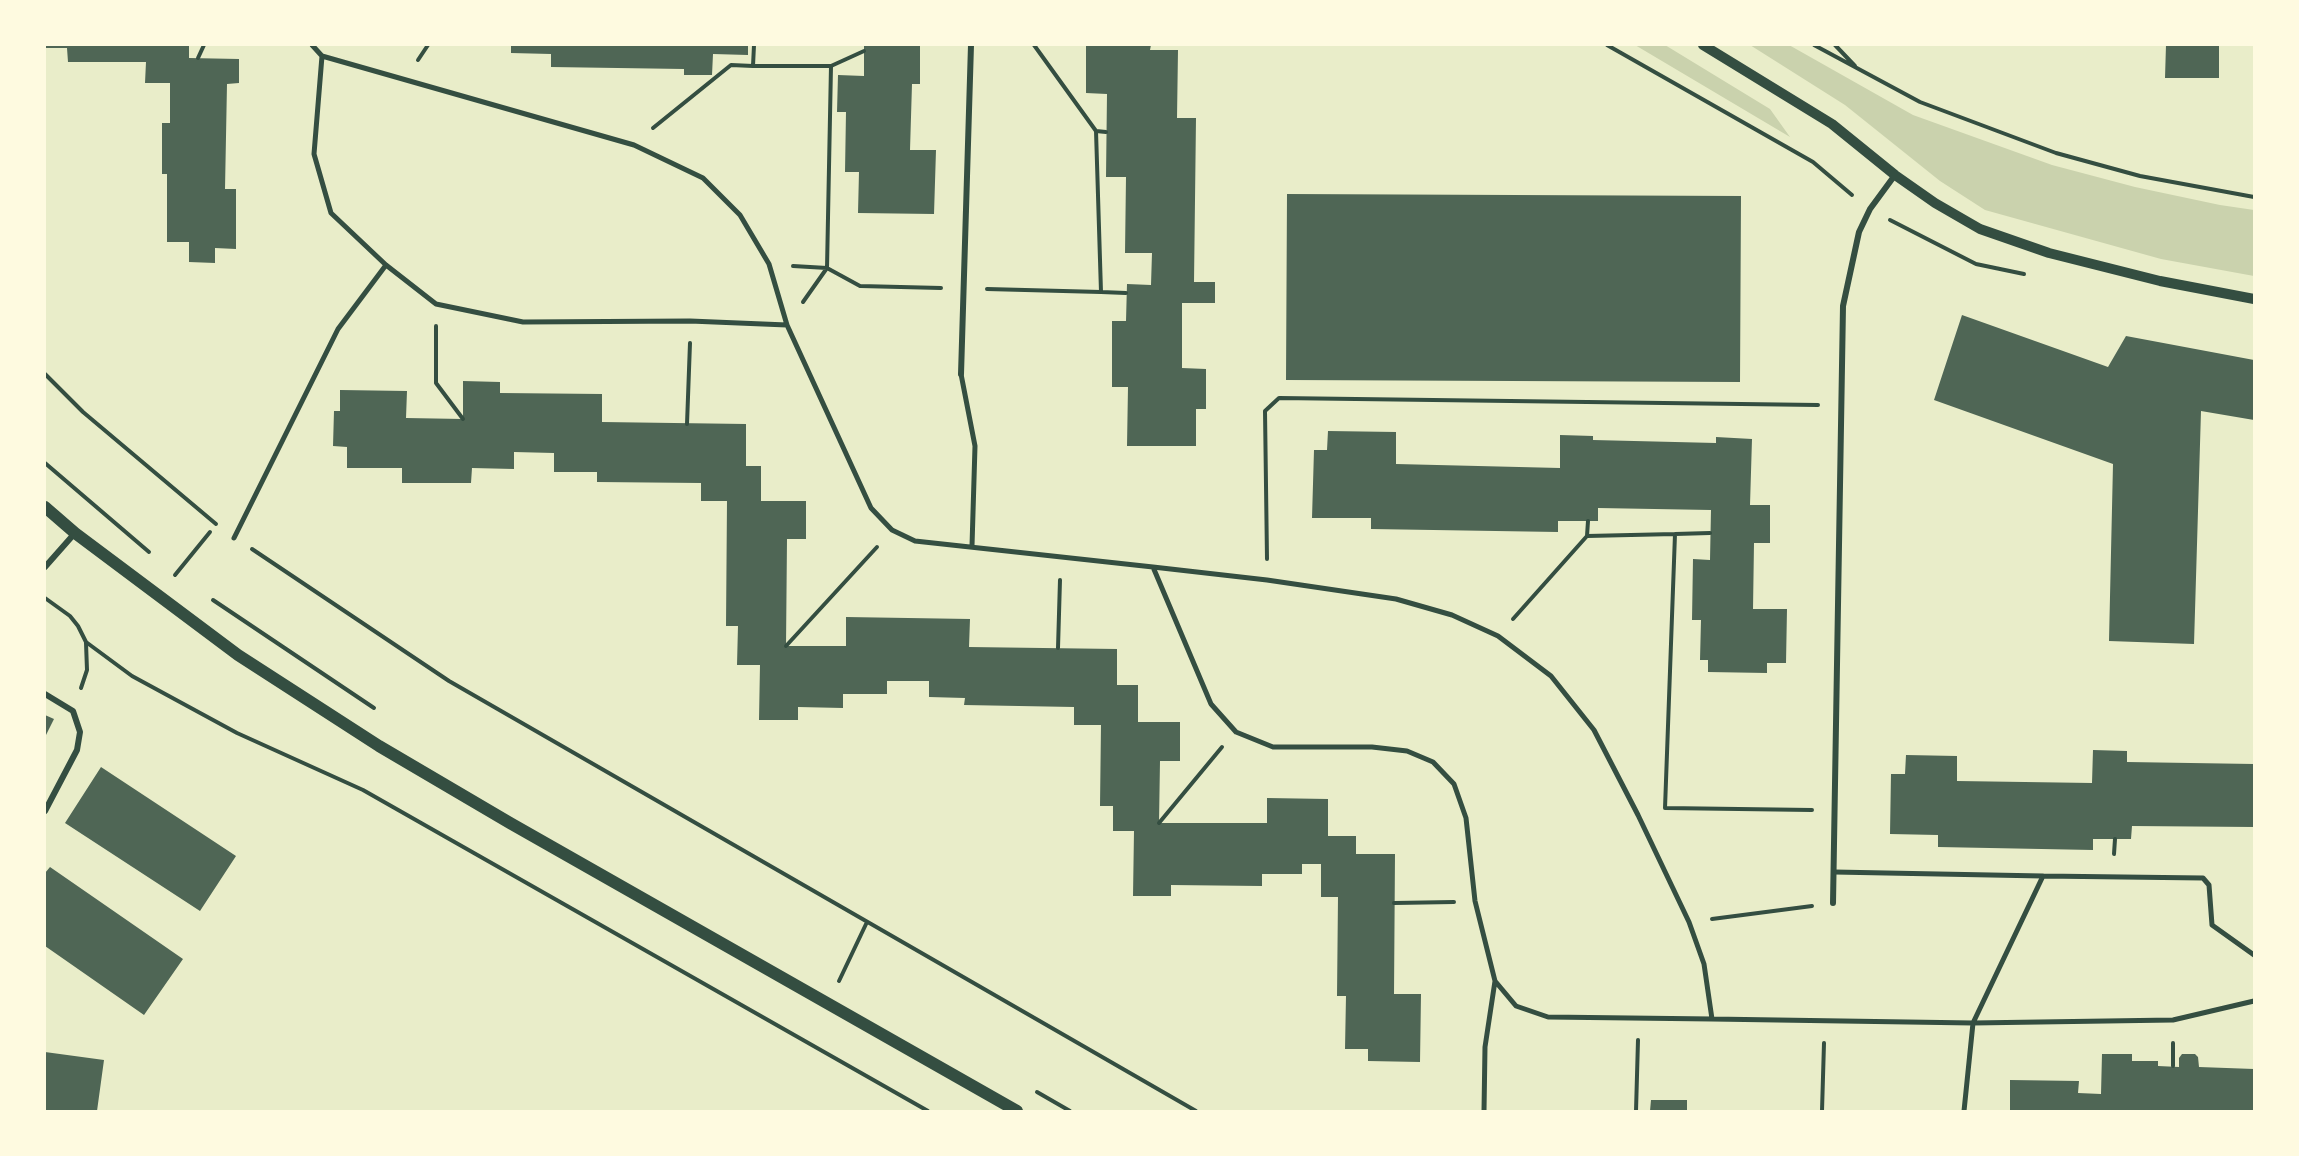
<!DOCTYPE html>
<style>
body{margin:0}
#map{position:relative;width:2299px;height:1156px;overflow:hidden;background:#e9edc9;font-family:"Fira Sans",sans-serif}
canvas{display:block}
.frame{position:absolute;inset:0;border:46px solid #fefae0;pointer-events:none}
</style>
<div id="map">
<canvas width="2299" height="1156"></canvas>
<div class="frame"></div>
</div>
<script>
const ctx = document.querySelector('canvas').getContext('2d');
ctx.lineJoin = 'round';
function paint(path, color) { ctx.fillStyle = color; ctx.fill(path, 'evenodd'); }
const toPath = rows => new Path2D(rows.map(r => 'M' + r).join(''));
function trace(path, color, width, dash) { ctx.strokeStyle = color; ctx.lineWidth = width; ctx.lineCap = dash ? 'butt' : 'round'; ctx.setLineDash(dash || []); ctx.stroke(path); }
paint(toPath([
 [1635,45,1665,45,1770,109,1790,137],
 [1750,45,1789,45,1913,115,2052,165,2135,187,2220,205,2254,210,2254,276,2161,259,1985,210,1940,181,1845,105]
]), '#cad2ad');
paint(toPath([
 [45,45,189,45,189,58,239,59,239,83,227,84,225,189,236,189,236,249,215,248,215,263,189,262,189,242,167,242,167,174,162,174,162,123,170,123,170,83,145,83,146,62,68,62,67,48,45,48],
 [511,45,748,45,748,55,713,54,712,75,684,75,684,69,551,67,551,54,511,53],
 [864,45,920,45,920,84,912,84,910,150,936,150,934,214,858,213,859,172,845,172,846,112,837,112,838,75,864,76],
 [1086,45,1151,45,1150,50,1178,50,1177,118,1196,118,1194,282,1215,282,1215,303,1182,303,1182,368,1206,369,1206,409,1196,409,1196,446,1127,446,1128,387,1112,387,1112,321,1126,321,1127,284,1151,285,1152,253,1125,253,1126,177,1106,177,1107,94,1086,93],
 [2166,45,2219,45,2219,78,2165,78],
 [1287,194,1741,196,1740,382,1286,380],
 [1962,315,2108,367,2126,336,2254,360,2254,420,2201,411,2194,644,2109,641,2113,464,1934,400],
 [463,381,500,382,500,393,602,394,602,422,746,424,746,466,761,466,761,501,806,501,806,539,787,539,786,646,846,646,846,617,970,619,969,647,1117,649,1117,685,1138,685,1138,722,1180,722,1180,761,1160,761,1159,823,1267,823,1267,798,1328,799,1328,836,1356,836,1356,854,1395,854,1394,994,1421,994,1420,1062,1368,1061,1368,1049,1345,1049,1346,996,1337,996,1338,897,1321,897,1321,864,1302,864,1302,874,1262,874,1262,886,1171,885,1171,896,1133,896,1134,831,1113,831,1113,806,1100,806,1101,725,1074,725,1074,707,964,705,965,698,929,697,929,681,887,681,887,694,843,694,843,708,798,707,798,720,759,720,760,665,737,665,738,626,726,626,727,501,701,501,701,483,597,482,597,472,554,472,554,453,514,452,514,469,472,468,471,483,402,483,402,468,347,468,347,447,333,446,334,411,340,411,340,390,407,391,406,418,463,419],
 [1328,431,1396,432,1396,464,1560,468,1560,435,1593,436,1593,440,1716,443,1716,437,1752,439,1750,505,1770,505,1770,543,1754,543,1753,609,1787,609,1786,663,1767,663,1767,673,1708,672,1708,660,1700,660,1701,620,1692,620,1693,559,1710,560,1711,510,1598,508,1598,521,1558,521,1558,532,1371,529,1371,518,1312,518,1314,450,1327,450],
 [45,715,54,719,45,737],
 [2093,750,2127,751,2127,762,2254,764,2254,827,2132,826,2131,839,2093,839,2093,850,1938,847,1938,835,1890,834,1891,774,1905,774,1906,755,1957,756,1957,781,2092,783],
 [101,767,236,856,200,911,65,823],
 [50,867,183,959,144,1015,45,946,45,873],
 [45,1052,104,1060,97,1111,45,1111],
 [2102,1054,2132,1054,2132,1061,2158,1061,2158,1066,2179,1067,2179,1058,2182,1054,2195,1054,2198,1057,2199,1067,2254,1069,2254,1111,2010,1111,2010,1080,2079,1081,2078,1093,2101,1094],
 [1651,1100,1687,1100,1687,1111,1650,1111]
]), '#4f6655');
trace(toPath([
 [1034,45,1096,131,1106,132],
 [1607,45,1813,162,1852,195],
 [1814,45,1920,102,2056,153,2140,176,2254,197],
 [1835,45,1855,66],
 [198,58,204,45],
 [418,60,428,45],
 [753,66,831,66,827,268,793,266],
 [831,66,864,51],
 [653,128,731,65,753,66,754,45],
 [1890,220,1976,264,2024,274],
 [987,289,1101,292,1096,131],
 [1101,292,1126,293],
 [803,302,827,268,860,286,941,288],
 [436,326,436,383,463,419],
 [45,374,83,412,216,524],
 [687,424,690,343],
 [45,463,149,552],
 [1675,534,1710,533],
 [1587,536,1675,534,1665,808,1812,810],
 [252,549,449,681,1196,1111],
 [1267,559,1265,411,1279,398,1818,405],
 [175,575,210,532],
 [45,598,70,616,78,626,86,642,132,676,237,733,363,790,928,1111],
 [213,600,374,708],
 [1513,619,1587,536,1588,521],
 [786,646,877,547],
 [1058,648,1060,580],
 [81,688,87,670,86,643],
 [1159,823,1222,747],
 [2114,854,2115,839],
 [1394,903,1454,902],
 [1712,919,1812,906],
 [839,981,867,922],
 [2173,1043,2173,1066],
 [1037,1092,1070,1111],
 [1636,1111,1638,1040],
 [1822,1111,1824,1043]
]), '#344e41', 4);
trace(toPath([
 [312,45,322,56],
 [322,56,314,154,331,213,386,265,436,304,523,322,690,321,787,325,871,508,892,530,915,541,1153,567,1211,704,1236,732,1273,747,1372,747,1407,751,1433,762,1454,784,1466,818,1475,901,1495,981,1516,1006,1548,1017,1712,1019],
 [322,56,634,145,703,178,740,215,769,264,787,325],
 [961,374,975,446,972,546],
 [234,538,338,329,386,265],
 [1153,567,1267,580,1396,599,1452,615,1498,636,1551,676,1594,730,1638,815,1689,922,1704,964,1712,1019,1973,1023,2173,1020,2254,1001],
 [1834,872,2043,876],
 [1484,1111,1485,1047,1495,981],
 [1964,1111,1973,1023,2043,876,2203,878,2209,885,2212,925,2254,955]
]), '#344e41', 5);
trace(toPath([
 [961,374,971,45],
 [45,567,75,533],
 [45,694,73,711,80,732,77,750,45,811],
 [1833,903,1843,306,1859,232,1870,209,1895,175]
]), '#344e41', 6);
trace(toPath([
 [1703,45,1832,124,1895,175,1935,203,1980,229,2049,253,2160,281,2254,299]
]), '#344e41', 10);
trace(toPath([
 [45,507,75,533,238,655,379,746,510,823,1017,1111]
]), '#344e41', 12);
</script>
